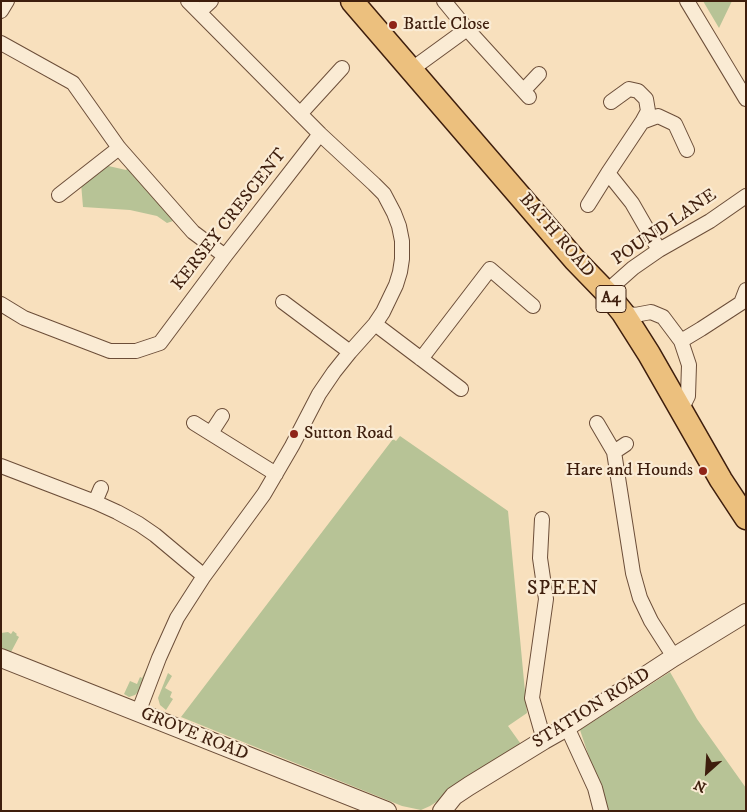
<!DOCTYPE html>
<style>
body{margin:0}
#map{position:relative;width:747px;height:812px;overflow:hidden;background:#f8e0bd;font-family:"IM FELL DW Pica",serif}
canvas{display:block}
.frame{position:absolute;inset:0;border:2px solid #3e1e0d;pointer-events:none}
.north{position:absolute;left:682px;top:747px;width:50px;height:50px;-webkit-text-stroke:4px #faebd4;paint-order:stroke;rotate:206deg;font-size:14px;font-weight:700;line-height:20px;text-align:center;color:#3e1e0d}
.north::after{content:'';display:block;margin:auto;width:18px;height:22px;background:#3e1e0d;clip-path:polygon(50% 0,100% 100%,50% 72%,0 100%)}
</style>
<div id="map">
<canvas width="747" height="812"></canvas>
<div class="frame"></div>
<div class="north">N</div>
</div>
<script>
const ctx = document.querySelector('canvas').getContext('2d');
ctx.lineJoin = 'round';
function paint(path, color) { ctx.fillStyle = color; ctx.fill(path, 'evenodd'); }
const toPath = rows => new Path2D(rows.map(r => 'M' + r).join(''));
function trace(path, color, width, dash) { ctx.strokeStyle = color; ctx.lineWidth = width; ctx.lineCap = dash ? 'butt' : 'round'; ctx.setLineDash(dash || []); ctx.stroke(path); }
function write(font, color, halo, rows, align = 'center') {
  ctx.font = font + ' "IM FELL DW Pica",serif'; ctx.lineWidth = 4.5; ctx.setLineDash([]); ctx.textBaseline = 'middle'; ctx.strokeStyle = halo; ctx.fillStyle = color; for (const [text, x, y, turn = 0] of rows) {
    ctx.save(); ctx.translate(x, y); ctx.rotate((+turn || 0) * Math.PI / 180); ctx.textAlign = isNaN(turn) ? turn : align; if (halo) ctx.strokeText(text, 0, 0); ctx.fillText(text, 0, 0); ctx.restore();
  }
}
paint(toPath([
 [703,1,732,1,719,28],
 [104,165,126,170,130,166,173,221,167,223,157,216,130,210,83,207,81,183],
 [400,436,508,511,527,713,508,726,523,747,430,806,421,810,402,806,181,717,393,439,396,441],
 [13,631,17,634,16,635,19,637,11,652,1,648,1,633,8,632,11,634],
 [149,664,150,665,138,692,135,695,129,697,124,694,130,681,137,684,140,677,142,678],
 [670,672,697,719,746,788,746,811,607,811,580,730],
 [168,673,172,676,165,688,172,692,170,697,173,699,166,710,160,705,158,698]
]), '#b7c396');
const minor = toPath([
 [444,1,467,29,529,97],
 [687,1,746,99],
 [1,11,7,1],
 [199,12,211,1],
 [1,43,73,83,119,148,193,232,225,256],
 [412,69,467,29],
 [524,90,539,74],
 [611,102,629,89,638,91,646,99,648,111,642,122],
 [300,114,342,68],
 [59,195,119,148],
 [588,205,608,173],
 [659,250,632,203,608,173,642,122,658,116,675,124,687,150],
 [606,292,633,268,659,250,710,221,746,196],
 [283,302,350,352],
 [1,304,24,318,110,351,136,351,160,343,225,256,320,134],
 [623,313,635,315,651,312,663,317,681,341,689,365,688,396,681,410],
 [375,324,461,389],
 [681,341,701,329,741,303,746,290],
 [421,359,490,269,533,306],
 [194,423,276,474],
 [597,423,614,452,633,573,640,598,651,621,674,657],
 [211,433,222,416],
 [614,452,626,444],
 [1,466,95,502,117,512,139,524,155,535,204,576],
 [95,502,101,488],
 [542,519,540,558,546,599,532,698,544,740],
 [138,713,159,658,177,618,204,576,264,494,292,446,319,394,334,372,350,352,375,324,383,312,396,285,400,272,402,259,402,241,399,226,394,213,384,194,374,184,320,134,188,1],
 [567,727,595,788,601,811]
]);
const tertiary = toPath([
 [1,658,387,811],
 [442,811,454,796,469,786,544,740,567,727,674,657,746,613]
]);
const primary = toPath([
 [352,1,575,260,606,292,623,313,649,354,721,480,746,518]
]);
trace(minor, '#6c4e39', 16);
trace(tertiary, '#6c4e39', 20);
trace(primary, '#3e1e0d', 25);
trace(minor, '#faebd4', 14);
trace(tertiary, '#faebd4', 18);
trace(primary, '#ecc07e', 22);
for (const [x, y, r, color] of [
 [393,25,5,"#8f2418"],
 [294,434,5,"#8f2418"],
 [703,471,5,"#8f2418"]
]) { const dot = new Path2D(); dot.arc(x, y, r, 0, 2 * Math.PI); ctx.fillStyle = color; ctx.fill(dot); trace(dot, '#faebd4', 2); }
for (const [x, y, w] of [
 [611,299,30]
]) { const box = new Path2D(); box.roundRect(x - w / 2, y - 13.5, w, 27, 4); ctx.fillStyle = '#faebd4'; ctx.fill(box); trace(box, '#3e1e0d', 1); }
write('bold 16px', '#3e1e0d', null, [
 ["A4",611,299]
]);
write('18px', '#3e1e0d', '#faebd4', [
 ["Battle Close",403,25],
 ["Sutton Road",304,434],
 ["Hare and Hounds",693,471,"right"]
], 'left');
write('18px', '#3e1e0d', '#faebd4', [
 ["KERSEY CRESCENT",230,220,-52],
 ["POUND LANE",665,228,-34],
 ["BATH ROAD",556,236,49],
 ["STATION ROAD",592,709,-32],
 ["GROVE ROAD",194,735,22]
]);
ctx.letterSpacing = '1px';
write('20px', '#3e1e0d', '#faebd4', [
 ["SPEEN",563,590]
]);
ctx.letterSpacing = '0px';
</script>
